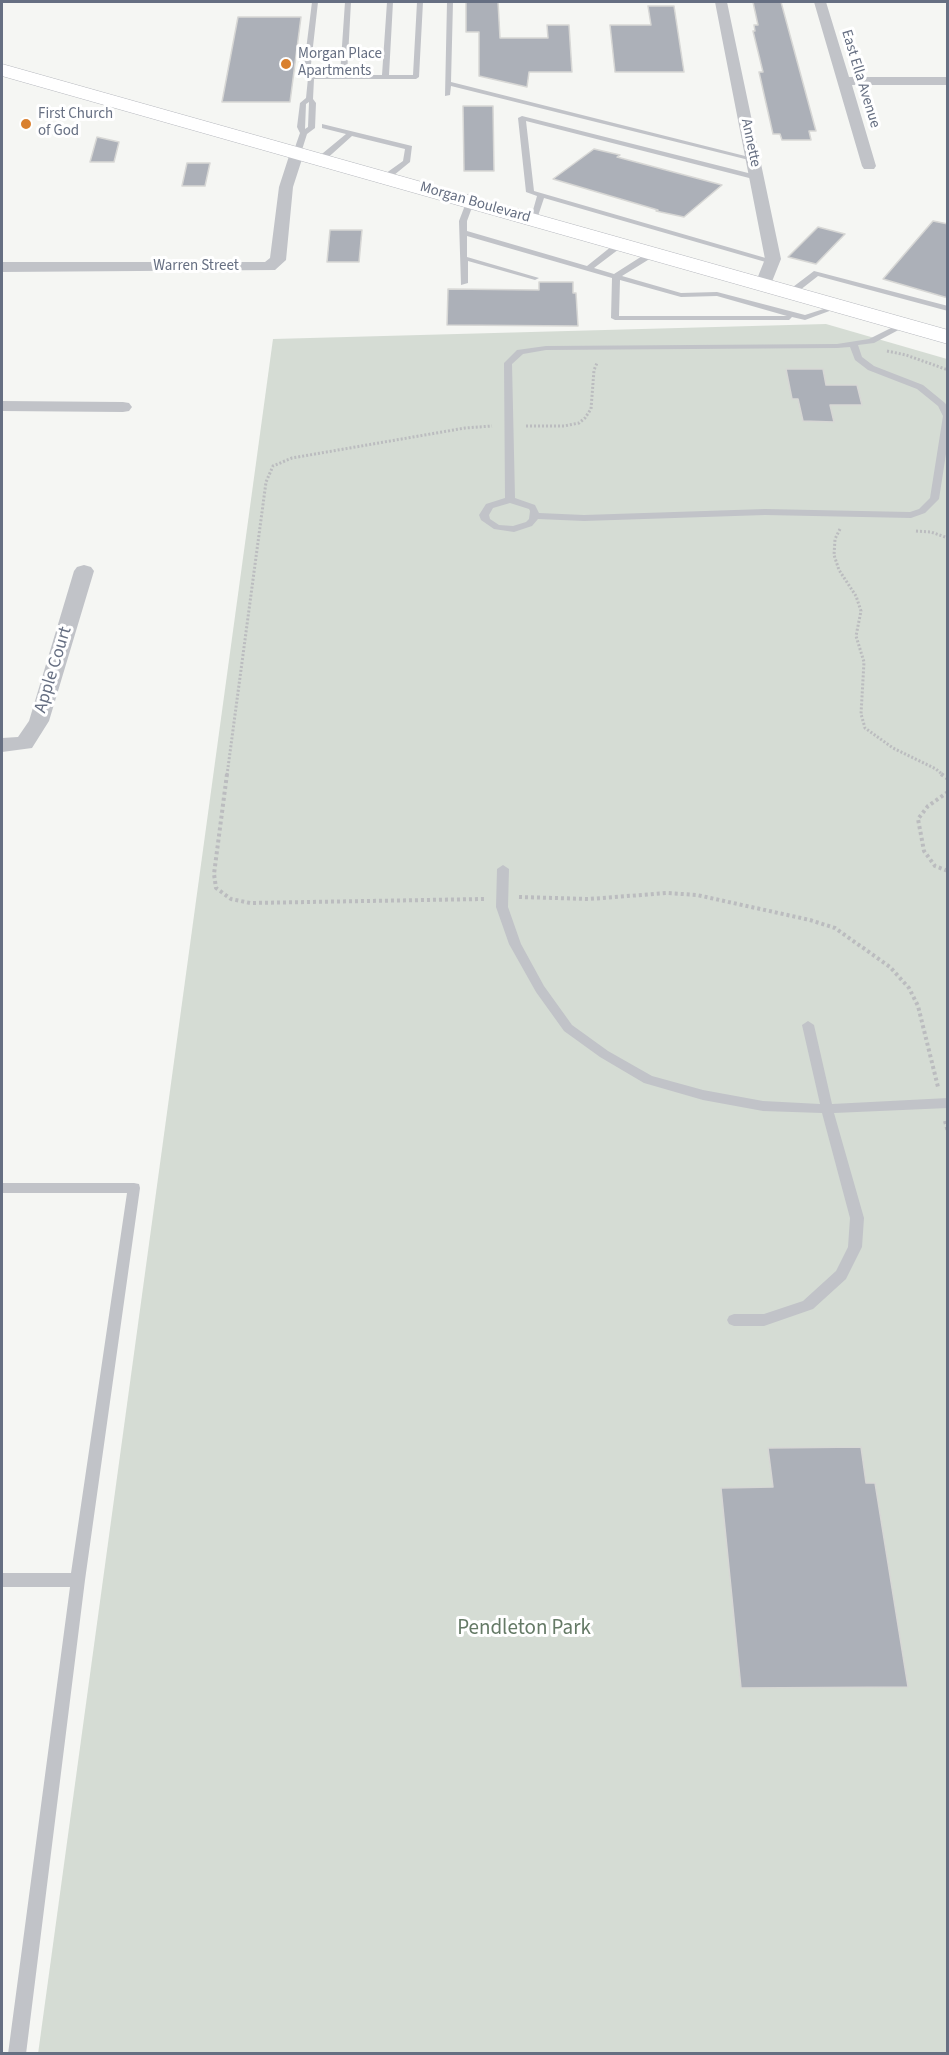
<!DOCTYPE html>
<style>
body{margin:0}
#map{position:relative;width:949px;height:2055px;overflow:hidden;background:#f5f6f3;font-family:"Source Sans 3",sans-serif}
canvas{display:block}
.frame{position:absolute;inset:0;border:3px solid #666f82;pointer-events:none}
</style>
<div id="map">
<canvas width="949" height="2055"></canvas>
<div class="frame"></div>
</div>
<script>
const ctx = document.querySelector('canvas').getContext('2d');
ctx.lineJoin = 'round';
function paint(path, color) { ctx.fillStyle = color; ctx.fill(path, 'evenodd'); }
const toPath = rows => new Path2D(rows.map(r => 'M' + r).join(''));
function trace(path, color, width, dash) { ctx.strokeStyle = color; ctx.lineWidth = width; ctx.lineCap = dash ? 'butt' : 'round'; ctx.setLineDash(dash || []); ctx.stroke(path); }
function write(font, color, halo, rows, align = 'center') {
  ctx.font = font + ' "Source Sans 3",sans-serif'; ctx.lineWidth = 6; ctx.setLineDash([]); ctx.textBaseline = 'middle'; ctx.strokeStyle = halo; ctx.fillStyle = color; for (const [text, x, y, turn = 0] of rows) {
    ctx.save(); ctx.translate(x, y); ctx.rotate((+turn || 0) * Math.PI / 180); ctx.textAlign = isNaN(turn) ? turn : align; if (halo) ctx.strokeText(text, 0, 0); ctx.fillText(text, 0, 0); ctx.restore();
  }
}
paint(toPath([
 [826,324,947,359,947,2053,38,2054,273,339]
]), '#d5dcd4');
const building = toPath([
 [466,2,498,2,500,38,548,38,547,25,569,25,572,72,529,72,527,87,479,76,479,32,466,32,466,2],
 [753,2,781,2,816,131,809,131,811,140,782,140,780,134,773,134,759,72,763,72,753,31,755,31,754,25,758,25,753,2],
 [648,6,674,6,684,72,615,72,610,25,651,25,648,6],
 [238,17,301,17,290,102,222,102,238,17],
 [463,106,493,106,494,171,464,171,463,106],
 [97,137,119,142,114,162,90,162,97,137],
 [594,149,620,155,617,157,722,185,684,217,656,211,658,210,553,179,594,149],
 [187,163,210,163,205,186,182,186,187,163],
 [933,221,948,224,948,298,883,279,933,221],
 [818,227,845,234,816,264,788,257,818,227],
 [330,230,362,230,359,262,327,262,330,230],
 [539,282,573,282,573,293,576,293,578,326,447,325,448,289,539,290,539,282],
 [786,369,823,369,826,385,857,385,862,405,830,405,834,422,803,421,798,399,792,399,786,369],
 [861,1447,866,1483,875,1483,908,1687,741,1688,721,1488,773,1487,768,1448,861,1447]
]);
paint(building, '#acb0b8');
trace(building, '#d7d7d5', 1.5);
const secondary = toPath([
 [2,64,948,330,948,344,2,76,2,64]
]);
trace(secondary, '#b6b8be', 1);
trace(toPath([
 [887,351,906,355,948,370],
 [526,426,564,426,579,423,585,418,591,409,594,370,597,363],
 [840,529,835,539,834,555,839,570,856,596,861,611,856,636,864,662,861,714,865,728,893,748,936,769,943,775],
 [916,531,931,532,948,538],
 [227,775,266,482,273,466,292,458,465,428,492,426]
]), '#bbbcbf', 3, [2, 2]);
trace(toPath([
 [227,774,214,874,216,888,231,899,250,903,484,899],
 [941,774,948,779],
 [948,792,928,806,918,819,924,851,935,866,948,871],
 [519,897,589,899,667,893,697,895,810,920,835,928,890,967,909,988,918,1006,938,1087],
 [945,1121,948,1132]
]), '#bbbcbf', 4, [3, 3]);
paint(toPath([
 [312,2,318,2,310,73,312,75,340,75,345,2,351,2,347,75,382,75,387,2,393,2,389,75,413,75,417,2,423,2,419,77,416,79,314,79,313,99,316,103,315,128,307,134,301,153,297,155,293,153,300,133,297,127,300,103,306,98,308,78,303,74,312,2],
 [309,102,308,127,305,129,306,104,309,102],
 [447,2,453,2,451,82,757,159,753,161,451,86,450,95,445,96,447,2],
 [522,116,760,176,761,178,757,180,526,121,534,191,776,261,769,263,544,198,537,219,530,221,537,196,526,192,518,118,522,116],
 [322,124,412,146,410,162,388,180,382,180,382,176,403,161,405,149,352,136,323,162,317,162,317,158,346,134,322,128,322,124],
 [467,200,474,202,467,221,467,231,587,266,617,242,623,242,623,246,594,268,614,274,650,251,656,251,656,255,622,276,681,293,717,292,805,315,839,304,843,306,805,320,792,317,789,320,615,320,611,318,612,278,467,236,467,257,539,278,535,280,468,261,468,283,461,285,459,221,467,200],
 [620,280,681,297,717,296,787,316,619,316,620,280],
 [814,271,948,306,948,311,818,276,795,294,789,294,789,290,814,271],
 [903,322,906,322,906,326,874,343,858,345,862,357,874,366,923,385,945,403,948,408,948,441,939,499,925,513,911,518,765,515,584,521,538,519,532,526,514,532,494,529,481,520,479,515,486,504,505,498,504,363,517,350,546,346,837,344,869,339,903,322],
 [850,347,855,360,868,370,917,389,938,406,943,416,930,498,919,509,910,512,765,509,584,515,539,513,535,505,515,498,512,364,523,354,546,350,837,348,850,347],
 [510,503,529,509,530,511,529,519,526,522,513,526,499,525,490,519,489,515,493,508,510,503],
 [503,865,509,869,508,907,521,944,544,986,572,1025,608,1051,652,1076,703,1090,763,1101,820,1104,802,1025,808,1021,814,1025,832,1104,948,1098,948,1108,834,1113,864,1218,862,1247,846,1279,813,1309,764,1326,734,1326,729,1324,727,1320,729,1316,734,1314,764,1314,803,1301,836,1271,848,1247,850,1218,822,1113,763,1111,703,1100,644,1083,600,1057,564,1031,536,992,509,944,496,907,497,869,503,865],
 [2,1183,134,1183,139,1184,140,1188,85,1580,26,2054,8,2054,70,1587,2,1587,2,1573,71,1573,127,1193,2,1193,2,1183]
]), '#c1c3c8');
paint(toPath([
 [715,2,727,2,781,259,771,284,763,289,755,284,765,259,715,2],
 [814,2,826,2,849,77,948,77,948,85,852,85,876,166,874,169,864,169,862,166,814,2],
 [297,149,304,153,293,187,286,260,275,270,2,272,2,262,265,262,270,258,279,187,290,153,297,149],
 [2,401,123,402,129,403,132,407,129,411,123,412,2,411,2,401],
 [84,565,91,567,94,571,49,721,32,748,2,752,2,738,18,737,29,721,74,571,77,567,84,565]
]), '#c1c3c8');
paint(secondary, '#fff');
for (const [x, y, r, color] of [
 [286,64,6,"#d9802f"],
 [26,124,6,"#d9802f"]
]) { const dot = new Path2D(); dot.arc(x, y, r, 0, 2 * Math.PI); ctx.fillStyle = color; ctx.fill(dot); trace(dot, '#fff', 2); }
write('15px', '#666f82', '#fff', [
 ["Morgan Place",298,55],
 ["Apartments",298,72],
 ["First Church",38,115],
 ["of God",38,132]
], 'left');
write('15px', '#666f82', '#fff', [
 ["East Ella Avenue",860,79,73],
 ["Annette",750,143,78],
 ["Morgan Boulevard",475,203,16],
 ["Warren Street",196,267]
]);
write('18px', '#666f82', '#fff', [
 ["Apple Court",54,670,-73]
]);
write('21px', '#657a66', '#fff', [
 ["Pendleton Park",524,1629]
]);
</script>
